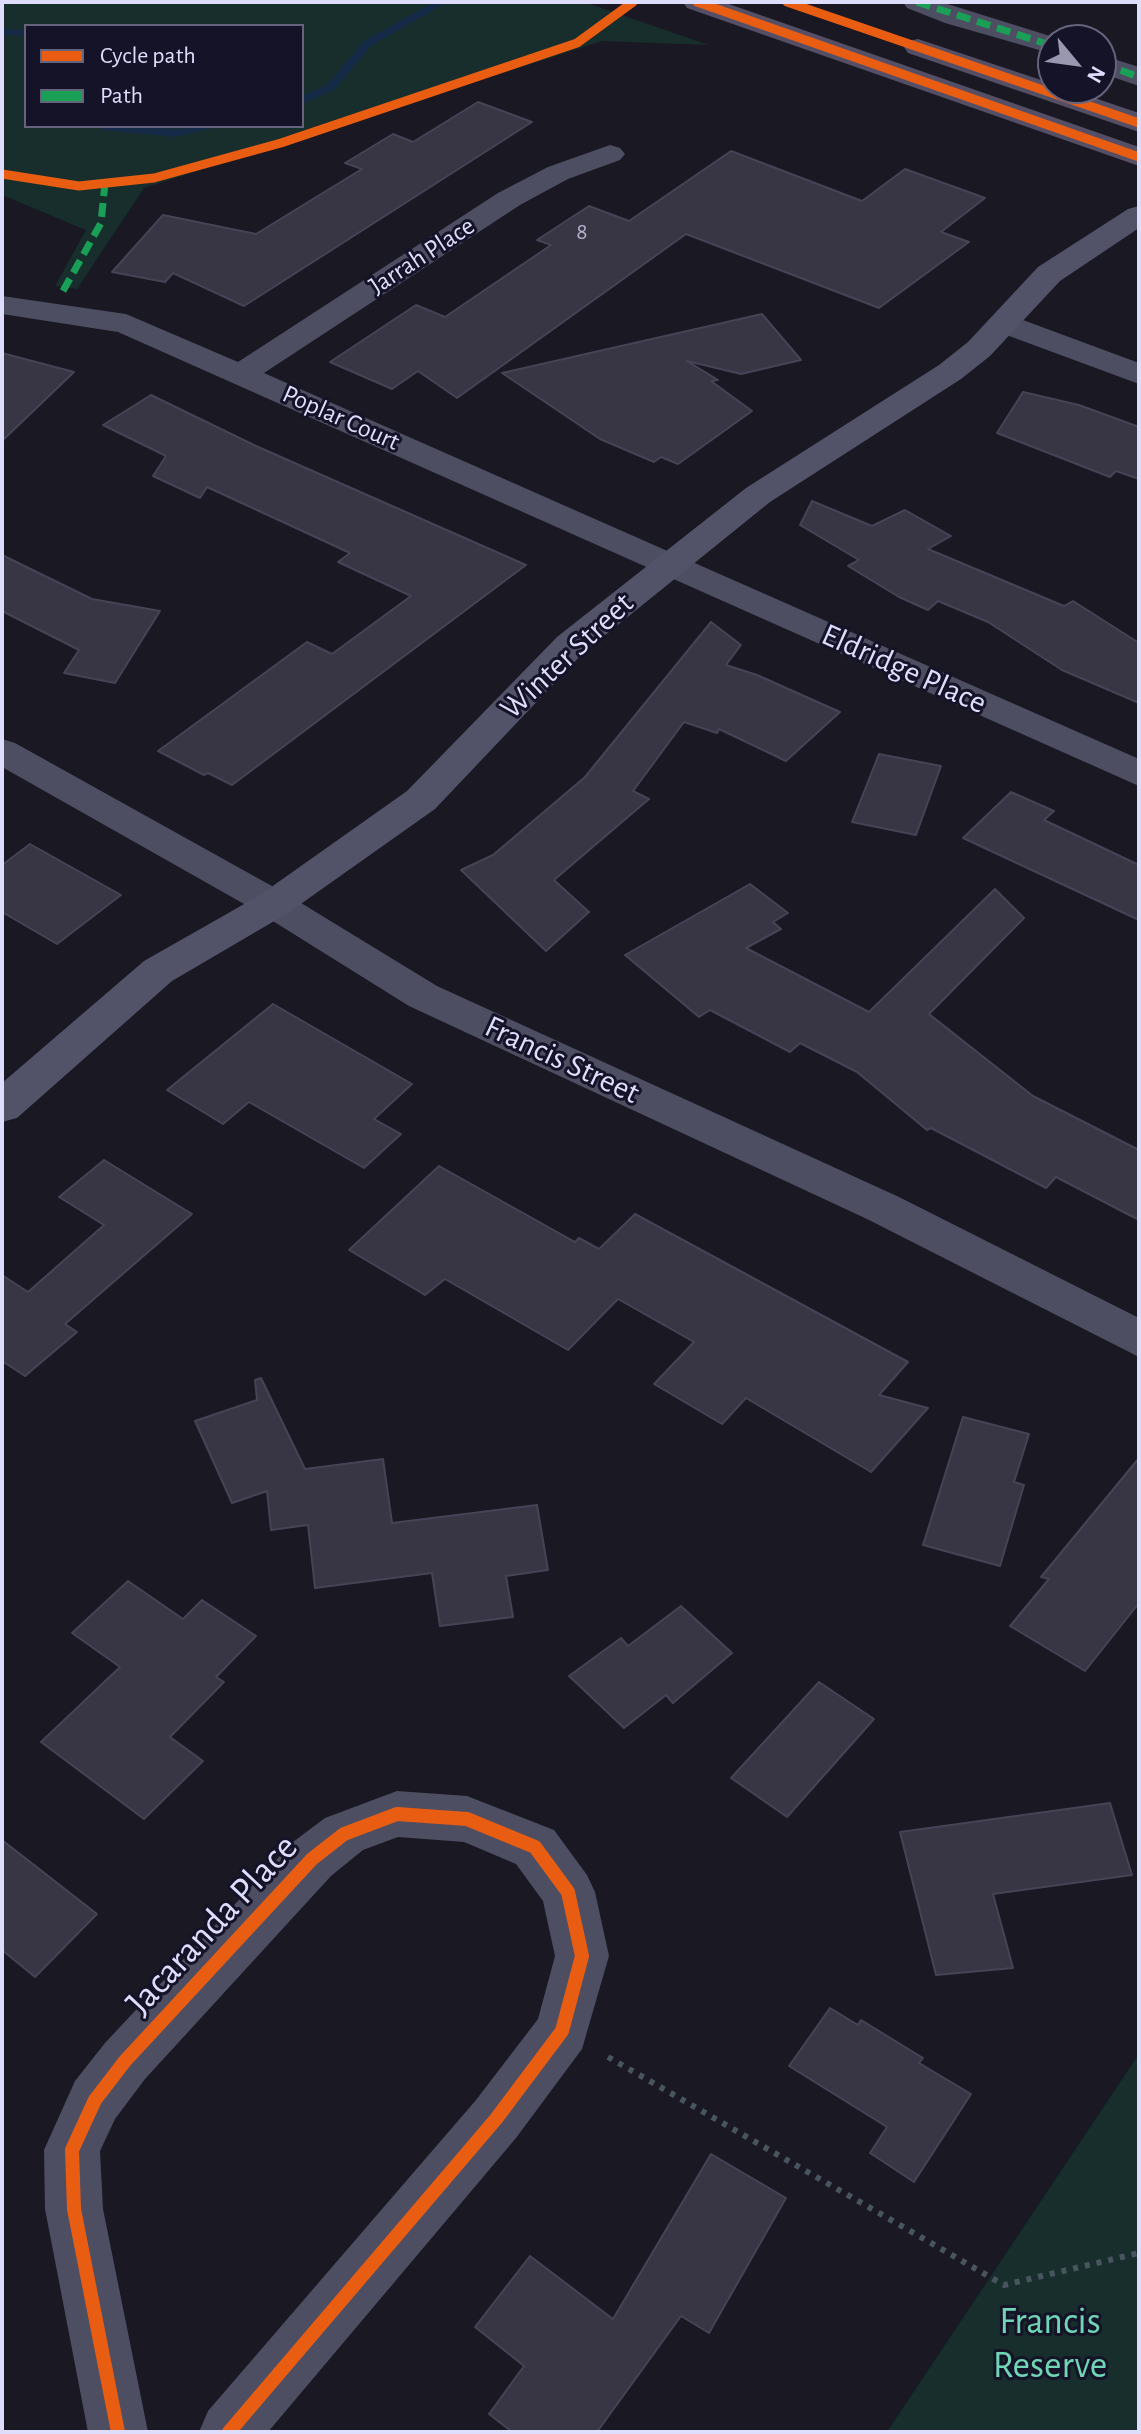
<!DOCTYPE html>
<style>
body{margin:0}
#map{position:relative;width:1141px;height:2434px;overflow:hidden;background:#191823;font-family:"Alegreya Sans",sans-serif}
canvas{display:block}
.frame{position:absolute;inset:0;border:4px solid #dfddfc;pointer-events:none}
.legend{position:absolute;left:24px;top:24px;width:280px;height:104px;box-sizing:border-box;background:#151328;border:2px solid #66647d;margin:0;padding:10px 14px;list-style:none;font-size:24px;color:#dfddfc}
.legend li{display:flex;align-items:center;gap:16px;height:40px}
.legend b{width:40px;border:2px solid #66647d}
.north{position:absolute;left:1037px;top:24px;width:80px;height:80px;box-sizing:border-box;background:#151328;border:2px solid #66647d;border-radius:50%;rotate:119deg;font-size:22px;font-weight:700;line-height:32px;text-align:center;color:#dfddfc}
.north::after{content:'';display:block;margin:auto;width:28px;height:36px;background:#9a98b0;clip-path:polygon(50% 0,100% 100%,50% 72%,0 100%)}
</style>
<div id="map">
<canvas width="1141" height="2434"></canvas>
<div class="frame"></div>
<ul class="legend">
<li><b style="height:10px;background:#e95d12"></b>Cycle path</li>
<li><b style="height:10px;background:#1a9f57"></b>Path</li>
</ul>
<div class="north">N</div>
</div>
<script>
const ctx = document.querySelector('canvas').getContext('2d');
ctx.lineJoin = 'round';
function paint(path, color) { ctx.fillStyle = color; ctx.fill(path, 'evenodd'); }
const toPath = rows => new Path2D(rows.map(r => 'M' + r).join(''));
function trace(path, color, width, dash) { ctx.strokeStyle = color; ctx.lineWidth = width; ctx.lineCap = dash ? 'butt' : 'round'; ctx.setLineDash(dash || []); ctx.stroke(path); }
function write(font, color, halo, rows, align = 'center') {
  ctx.font = font + ' "Alegreya Sans",sans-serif'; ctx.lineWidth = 6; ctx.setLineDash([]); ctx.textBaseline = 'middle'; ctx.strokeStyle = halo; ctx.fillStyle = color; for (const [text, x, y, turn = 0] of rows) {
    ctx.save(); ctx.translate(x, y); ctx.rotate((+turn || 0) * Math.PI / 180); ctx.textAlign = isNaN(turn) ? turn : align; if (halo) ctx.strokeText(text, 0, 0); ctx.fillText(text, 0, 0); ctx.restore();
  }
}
paint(toPath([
 [2,2,584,2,709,45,602,41,144,188,77,289,55,286,86,230,2,195],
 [26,26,302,26,302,126,26,126],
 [1139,2054,1139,2432,887,2432]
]), '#172e2d');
paint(toPath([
 [434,2,448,2,372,45,335,89,302,104,302,96,327,85,364,41,434,2],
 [2,29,26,30,26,36,2,35,2,29],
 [96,126,176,129,221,126,176,137,102,130,96,126]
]), '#142a46');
const building = toPath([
 [478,102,532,122,244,306,173,273,165,282,112,272,163,215,256,234,362,169,345,163,393,134,413,142,478,102],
 [731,151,862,201,905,169,985,198,941,232,969,242,879,308,686,234,457,398,418,371,392,389,330,362,416,305,445,317,551,245,537,240,589,206,629,221,731,151],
 [762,314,801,360,741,374,687,361,718,380,711,381,752,411,678,464,661,457,654,462,600,439,502,373,762,314],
 [2,353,74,372,2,441,2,353],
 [1023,392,1079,405,1139,427,1139,479,1116,471,1110,477,997,433,1023,392],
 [151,395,256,446,526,565,232,785,208,773,204,775,158,751,307,642,332,654,411,596,338,562,350,553,207,487,200,498,153,476,166,456,103,425,151,395],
 [812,501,872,526,905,510,951,536,928,549,1064,606,1073,601,1139,643,1139,703,1062,670,988,622,938,601,928,610,899,597,848,566,859,560,800,525,812,501],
 [2,555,92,599,160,611,115,683,64,673,79,650,2,611,2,555],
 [711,622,741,645,726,665,757,675,840,712,786,761,719,729,717,733,684,722,633,791,649,799,554,880,589,912,546,951,461,870,493,855,585,777,711,622],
 [879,754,941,766,916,835,852,822,879,754],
 [1011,792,1054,811,1044,820,1139,865,1139,920,963,838,1011,792],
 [30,844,121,895,57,944,2,912,2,865,30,844],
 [750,884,788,913,773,922,781,929,746,948,869,1012,995,889,1024,918,929,1014,1033,1096,1139,1150,1139,1220,1056,1177,1046,1188,931,1128,927,1130,857,1072,800,1043,790,1052,710,1010,699,1017,625,955,750,884],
 [273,1004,412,1084,374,1119,401,1134,364,1168,249,1102,223,1124,167,1090,273,1004],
 [104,1160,192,1214,65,1324,77,1332,25,1376,2,1361,2,1275,28,1292,104,1225,59,1197,104,1160],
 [439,1166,575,1242,579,1238,599,1249,635,1214,908,1362,879,1395,928,1408,871,1472,746,1398,722,1424,654,1384,694,1342,618,1299,568,1350,445,1279,425,1295,349,1250,439,1166],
 [261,1378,305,1469,383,1459,392,1523,537,1505,548,1570,506,1576,513,1617,440,1626,432,1573,315,1588,308,1525,271,1530,267,1491,232,1503,195,1421,257,1400,255,1380,261,1378],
 [963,1417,1029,1434,1014,1482,1024,1485,1000,1566,923,1545,963,1417],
 [1139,1458,1139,1603,1085,1671,1010,1626,1049,1579,1041,1577,1139,1458],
 [128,1581,183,1619,202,1600,256,1636,216,1677,224,1682,170,1737,203,1761,144,1819,41,1742,120,1667,72,1633,128,1581],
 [681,1606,732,1653,673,1703,666,1695,624,1728,569,1676,621,1638,628,1646,681,1606],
 [819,1682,874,1719,787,1817,731,1778,819,1682],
 [1110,1803,1132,1875,993,1894,1013,1968,936,1975,900,1832,1110,1803],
 [2,1840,97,1914,35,1977,2,1950,2,1840],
 [830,2008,858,2025,861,2020,923,2058,919,2063,971,2094,914,2182,870,2153,887,2127,789,2066,830,2008],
 [711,2154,786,2198,709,2333,681,2316,597,2432,512,2432,489,2414,524,2366,475,2327,530,2256,613,2319,711,2154]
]);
paint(building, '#383644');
trace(building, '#454356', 2);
trace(toPath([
 [608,2057,1004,2285,1139,2253]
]), '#48545e', 6, [5, 7]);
paint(toPath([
 [903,2,941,2,1063,40,1053,40,1053,54,945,23,907,8,903,2],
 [1101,55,1139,67,1139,86,1101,73,1101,55],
 [610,145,620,148,625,154,620,160,568,179,520,205,264,373,1139,759,1139,786,118,332,2,314,2,296,126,314,238,362,498,193,548,167,610,145],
 [1004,313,1139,363,1139,384,993,330,988,323,993,316,1004,313],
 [2,739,15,743,288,895,437,986,899,1197,1139,1318,1139,1357,867,1219,409,1006,260,913,2,767,2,739],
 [397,1791,467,1796,554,1830,587,1875,595,1892,609,1956,582,2049,516,2138,268,2432,199,2432,208,2411,476,2100,538,2019,555,1956,543,1901,516,1864,464,1842,398,1837,363,1850,331,1876,145,2079,115,2119,100,2151,103,2209,148,2432,88,2432,45,2209,44,2150,75,2081,105,2043,293,1842,325,1818,397,1791]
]), '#4e4e63');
paint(toPath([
 [1139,206,1139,228,1060,281,990,356,961,379,770,502,583,653,435,809,288,913,172,981,17,1118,2,1122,2,1083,144,961,260,895,407,791,557,637,746,488,939,365,968,342,1038,267,1128,209,1139,206]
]), '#525369');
paint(toPath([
 [683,2,723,2,1139,147,1139,166,687,8,683,2],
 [918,39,1053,84,1053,88,1065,88,1139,113,1139,132,908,53,904,47,908,41,918,39]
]), '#554f66');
trace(toPath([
 [917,2,1053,46],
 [1101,63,1139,77],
 [63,291,101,223,105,183]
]), '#1a9f57', 7, [14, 7]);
trace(toPath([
 [697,2,1139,157],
 [787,2,1139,123],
 [2,174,79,186,154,178,281,143,577,43,633,2]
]), '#e95d12', 9);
trace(toPath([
 [118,2432,74,2209,72,2150,95,2100,125,2061,312,1859,344,1834,397,1814,467,1819,535,1847,568,1892,582,1956,562,2031,496,2119,229,2432]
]), '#e95d12', 14);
write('24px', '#b5b3ce', null, [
 ["8",582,232]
]);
write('26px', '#dfddfc', '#151328', [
 ["Jarrah Place",422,256,-33],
 ["Poplar Court",341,418,24]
]);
write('32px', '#dfddfc', '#151328', [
 ["Winter Street",567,656,-43],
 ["Eldridge Place",904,669,24],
 ["Francis Street",562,1060,25]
]);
write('38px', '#dfddfc', '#151328', [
 ["Jacaranda Place",212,1925,-47]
]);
write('38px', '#6fd5b5', '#151328', [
 ["Francis",1050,2322],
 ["Reserve",1050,2366]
]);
</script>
